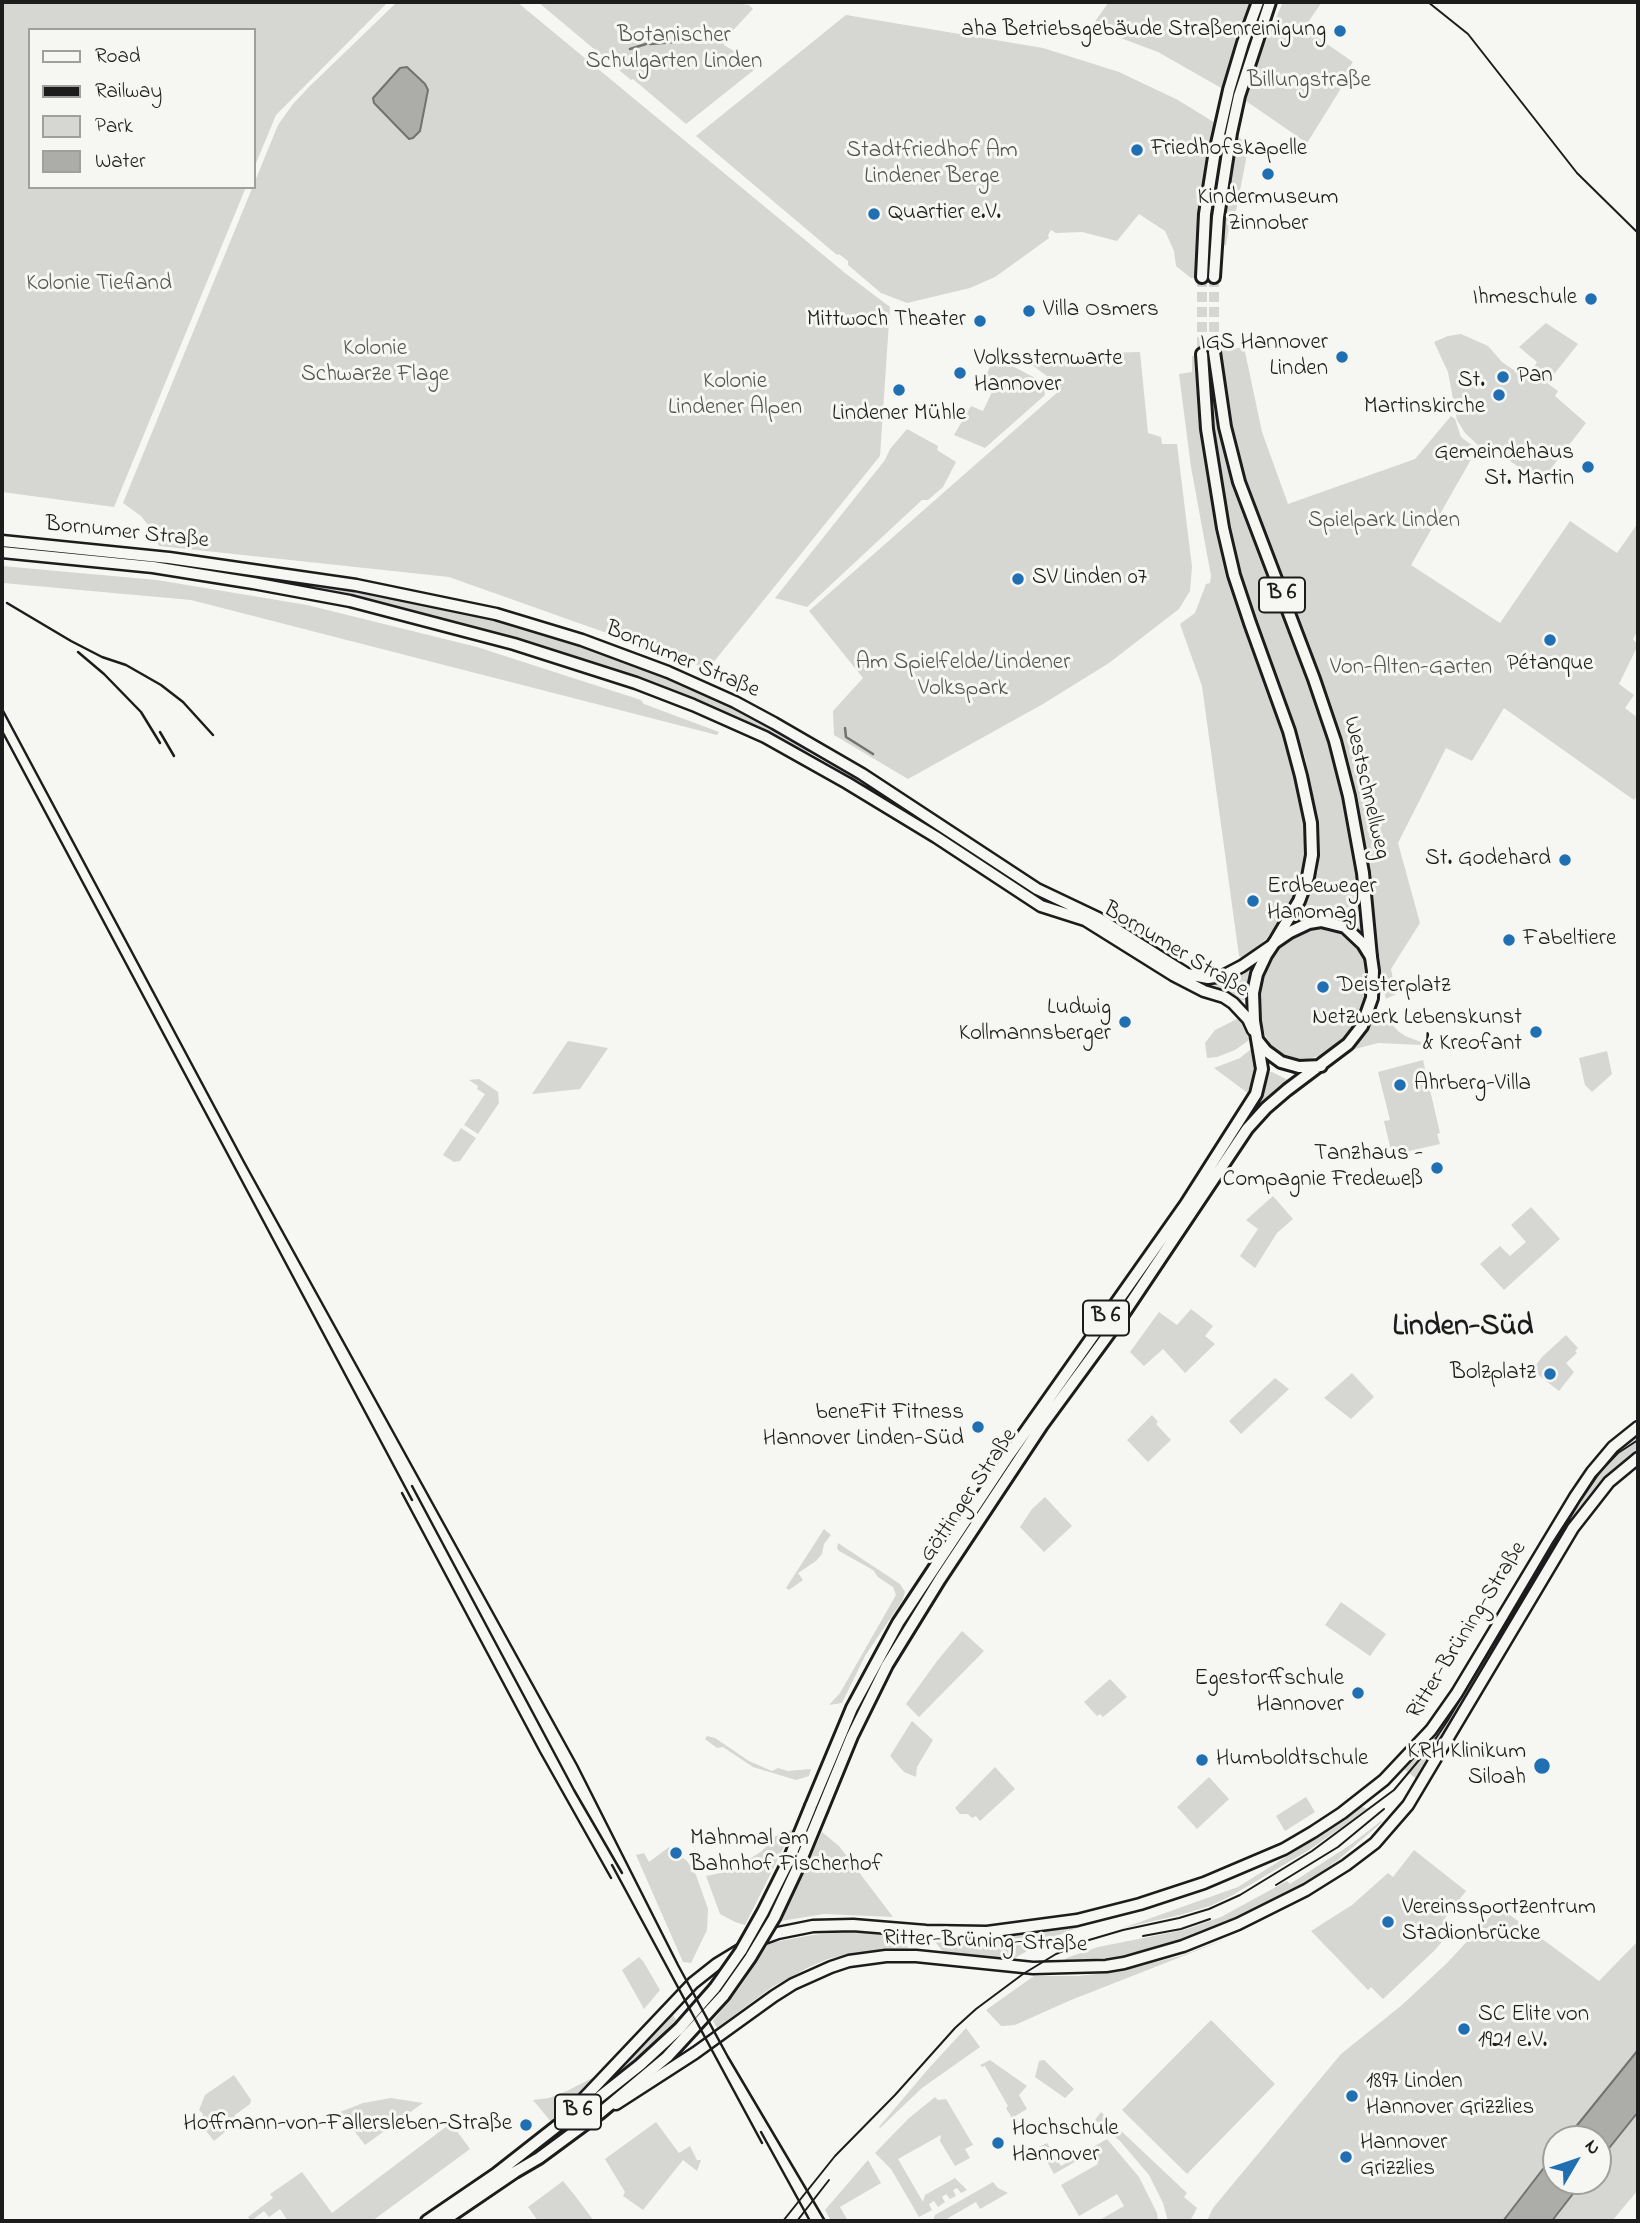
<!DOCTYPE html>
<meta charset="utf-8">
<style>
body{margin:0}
#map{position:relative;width:1640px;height:2223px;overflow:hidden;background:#f6f6f2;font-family:"Indie Flower",sans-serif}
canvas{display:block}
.frame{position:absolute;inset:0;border:4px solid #1c1c1c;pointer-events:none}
.legend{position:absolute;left:28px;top:28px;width:228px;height:161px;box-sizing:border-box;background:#f6f6f2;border:2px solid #9f9f9c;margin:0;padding:9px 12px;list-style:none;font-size:21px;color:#1c1c1c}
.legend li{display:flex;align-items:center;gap:14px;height:35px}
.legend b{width:35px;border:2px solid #9f9f9c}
.north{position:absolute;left:1542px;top:2125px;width:70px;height:70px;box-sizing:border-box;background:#f6f6f2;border:2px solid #9f9f9c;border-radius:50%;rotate:51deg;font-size:19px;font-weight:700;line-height:28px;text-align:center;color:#1c1c1c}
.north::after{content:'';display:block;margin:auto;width:24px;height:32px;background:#1f6fb2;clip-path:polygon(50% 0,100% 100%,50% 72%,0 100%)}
</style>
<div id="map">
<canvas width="1640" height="2223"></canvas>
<div class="frame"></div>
<ul class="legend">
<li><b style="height:9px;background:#f6f6f2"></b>Road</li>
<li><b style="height:9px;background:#1c1c1c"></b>Railway</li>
<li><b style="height:19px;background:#d6d6d2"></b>Park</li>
<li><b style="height:19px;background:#acaca9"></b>Water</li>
</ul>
<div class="north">N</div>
</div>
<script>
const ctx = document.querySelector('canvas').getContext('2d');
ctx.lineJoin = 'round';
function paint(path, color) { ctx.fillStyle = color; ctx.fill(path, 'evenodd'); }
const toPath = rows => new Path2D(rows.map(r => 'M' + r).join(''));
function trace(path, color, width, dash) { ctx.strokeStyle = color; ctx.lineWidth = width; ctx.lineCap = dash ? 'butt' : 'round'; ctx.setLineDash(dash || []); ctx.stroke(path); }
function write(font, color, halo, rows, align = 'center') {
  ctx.font = font + ' "Indie Flower",sans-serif'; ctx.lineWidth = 6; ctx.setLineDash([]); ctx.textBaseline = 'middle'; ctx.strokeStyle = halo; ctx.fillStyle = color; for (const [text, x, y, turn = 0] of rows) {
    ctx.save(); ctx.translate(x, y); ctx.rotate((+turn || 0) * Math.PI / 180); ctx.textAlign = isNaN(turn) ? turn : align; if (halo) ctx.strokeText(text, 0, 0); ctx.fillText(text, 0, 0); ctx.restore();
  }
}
paint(toPath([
 [2,2,388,2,276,115,254,168,254,30,30,30,30,187,246,187,114,507,2,492],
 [397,2,517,2,845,273,890,307,880,456,708,669,449,577,159,546,151,529,141,516,123,503,278,125,293,104,309,87],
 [538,2,727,2,749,5,753,9,723,41,724,45,759,66,686,124,633,79,631,80],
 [1109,2,1250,2,1239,30,1223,89,1158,52,1091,27],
 [1283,2,1322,2,1304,28,1353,62,1342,78,1340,90,1307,143,1246,101,1259,57],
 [846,15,1043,48,1119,72,1178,100,1249,144,1236,211,1232,211,1226,245,1223,246,1221,279,1191,278,1176,266,1174,251,1165,231,1139,214,1117,241,1082,232,1056,233,1051,230,1048,235,1049,238,1016,262,995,277,970,288,907,303,881,293,848,265,848,261,839,254,837,255,696,136],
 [1546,323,1578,344,1547,383,1558,391,1555,396,1586,423,1546,475,1539,476,1530,475,1486,444,1482,449,1465,433,1457,420,1448,372,1434,342,1448,336,1461,334,1488,346,1502,362,1527,379,1537,362,1519,347],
 [1244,347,1262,432,1288,504,1415,459,1451,416,1455,419,1461,437,1477,449,1411,565,1500,623,1570,521,1617,553,1638,523,1638,599,1636,603,1638,604,1638,630,1633,639,1638,645,1619,684,1634,695,1625,708,1638,718,1638,794,1634,800,1504,708,1472,761,1446,748,1398,843,1420,923,1391,969,1396,994,1386,999,1376,958,1373,892,1330,706,1256,513,1241,468,1230,426,1220,351],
 [1140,352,1148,433,1161,437,1162,444,1177,444,1192,567,1190,591,1179,609,1109,663,1043,704,908,779,834,735,833,711,863,678,809,611,1059,391,1045,383,1048,377,1031,364,1030,357,1035,355],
 [1192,356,1197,356,1208,469,1218,529,1245,624,1281,723,1292,760,1303,821,1305,857,1300,880,1283,916,1266,939,1244,959,1239,956,1202,686,1180,624,1195,613,1206,584,1210,583,1211,576,1191,467,1179,374,1192,372],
 [995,357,1043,382,1045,395,985,448,954,435,971,406,983,411,992,392,981,385],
 [1208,358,1220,433,1235,489,1309,680,1325,724,1342,783,1359,884,1364,938,1357,929,1332,917,1314,916,1304,920,1301,915,1318,871,1319,828,1305,757,1248,595,1230,533,1217,453],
 [907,429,938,446,937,450,956,462,943,487,928,500,922,500,807,607,775,598,885,460,890,449],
 [174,563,342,587,424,602,552,634,612,654,732,706,811,751,808,753,762,730,633,676,552,650,431,615,370,600,297,585,175,565],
 [2,566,157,580,307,605,477,647,641,700,644,704,719,732,717,735,191,600,3,583],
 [1315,926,1324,926,1344,932,1361,949,1369,975,1368,994,1357,1026,1346,1039,1327,1054,1300,1061,1287,1057,1272,1046,1266,1037,1258,1015,1258,996,1260,978,1272,955,1296,934],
 [1253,964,1255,965,1247,999,1240,1001,1229,992,1206,985,1206,983,1233,978],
 [1373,1013,1382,1013,1398,1031,1405,1036,1421,1042,1421,1045,1378,1043,1351,1050,1350,1047,1364,1031],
 [1239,1018,1246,1029,1249,1040,1235,1050,1217,1057,1207,1058,1205,1043,1215,1030],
 [568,1041,608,1048,580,1089,532,1094],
 [1251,1049,1256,1073,1249,1094,1214,1068,1240,1058],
 [1607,1051,1612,1074,1592,1092,1585,1085,1579,1058],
 [1423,1060,1440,1133,1437,1134,1440,1144,1392,1155,1384,1121,1390,1120,1378,1072],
 [1265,1072,1272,1072,1292,1082,1246,1123,1243,1121],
 [479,1079,498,1092,499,1103,478,1134,464,1125,485,1094,477,1089,478,1086,469,1080],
 [461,1128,476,1138,460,1161,454,1162,443,1155],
 [1273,1196,1293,1219,1277,1233,1255,1268,1240,1256,1258,1229,1246,1220],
 [1531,1207,1560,1239,1504,1290,1480,1264,1500,1246,1510,1256,1526,1242,1511,1225],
 [1191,1309,1213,1326,1205,1336,1215,1344,1185,1373,1163,1349,1144,1366,1130,1352,1159,1312,1177,1325],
 [1566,1335,1578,1348,1575,1351,1577,1353,1566,1363,1574,1372,1559,1391,1532,1370,1542,1357],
 [1352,1373,1374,1397,1351,1419,1324,1398],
 [1275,1378,1289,1389,1241,1434,1229,1421],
 [1152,1415,1158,1422,1156,1424,1171,1440,1148,1462,1127,1440],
 [1638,1433,1638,1451,1604,1479,1580,1512,1419,1781,1404,1769,1423,1749,1451,1711,1551,1542,1586,1488,1602,1466,1619,1448],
 [1045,1497,1072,1526,1044,1552,1020,1527,1032,1509],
 [824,1529,831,1535,824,1544,822,1554,816,1561,798,1573,803,1580,789,1590,786,1588],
 [838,1543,900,1584,905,1592,902,1601,865,1656,842,1703,829,1705,840,1693,896,1595,893,1587,878,1577,873,1570,839,1551,837,1548],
 [1341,1602,1386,1634,1370,1656,1325,1625],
 [962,1631,984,1651,919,1717,906,1704,937,1661],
 [1110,1679,1127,1697,1103,1717,1100,1714,1097,1716,1084,1702],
 [912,1721,933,1740,917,1767,916,1777,904,1772,890,1756],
 [707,1736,715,1738,749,1761,772,1771,778,1768,788,1771,811,1769,809,1776,796,1780,753,1767,723,1747,717,1748,705,1739],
 [995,1767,1015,1789,980,1821,976,1816,972,1818,968,1814,960,1814,955,1808],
 [1209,1777,1229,1799,1197,1829,1177,1807],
 [1306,1797,1315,1812,1285,1831,1276,1816],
 [1360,1806,1368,1809,1309,1850,1231,1896,1210,1906,1180,1915,1123,1928,1238,1887,1305,1845],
 [1381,1821,1382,1822,1338,1860,1305,1883,1253,1912,1159,1947,1115,1957,1060,1962,1069,1957,1098,1947,1184,1930,1221,1917,1287,1881,1290,1884,1350,1845],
 [793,1829,745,1925,735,1922,720,1914,706,1876,725,1872,740,1865,762,1851,774,1837],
 [822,1832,839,1846,893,1917,824,1914,781,1921],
 [669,1847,687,1861,696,1875,708,1909,707,1930,691,1963,683,1962,636,1855,644,1853,649,1862],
 [1414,1850,1466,1891,1445,1918,1455,1926,1435,1950,1383,1999,1371,1987,1368,1990,1311,1931,1352,1905,1388,1873,1393,1877],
 [1499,1907,1599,1981,1638,1941,1638,2190,1612,2221,1207,2221,1213,2208,1341,2054,1402,2005,1447,1963],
 [1556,2139,1598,2139,1598,2181,1556,2181],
 [1101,1919,1051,1938,1011,1960,943,1952,932,1938,1007,1935],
 [846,1932,898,1934,908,1948,852,1953,828,1959,809,1967,772,1987,717,2028,713,2021,740,1987,769,1943,813,1935],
 [1229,1938,1071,2000,1015,2025,1001,2026,986,2010,1034,1976,1079,1976,1119,1971,1180,1956],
 [639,1957,643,1961,660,1990,644,2009,622,1970],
 [671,2011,676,2020,636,2059,611,2080,610,2078],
 [1211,2020,1275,2084,1187,2174,1122,2110],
 [966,2028,980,2047,922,2088,880,2128,879,2127,929,2068],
 [990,2060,1027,2086,1019,2095,1027,2109,1012,2118,1006,2108,1008,2106,985,2066,982,2067,980,2065],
 [1044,2060,1074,2089,1065,2098,1035,2077,1039,2061],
 [234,2075,251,2100,250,2104,235,2115,231,2127,214,2141,203,2127,202,2117,203,2114,199,2110,205,2095],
 [594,2077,597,2078,569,2109,552,2123,533,2100,549,2098,567,2091],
 [935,2097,938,2100,946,2099,973,2145,965,2149,970,2158,955,2166,940,2141,941,2135,898,2159,923,2202,925,2195,955,2178,967,2190,961,2193,957,2188,953,2190,956,2196,950,2199,946,2194,942,2197,945,2202,938,2207,934,2201,929,2204,932,2210,919,2217,891,2169,875,2153,908,2119],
 [391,2098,423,2103,365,2145,340,2112,363,2103],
 [1101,2112,1187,2193,1184,2197,1197,2208,1190,2221,1168,2221,1163,2203,1149,2175,1120,2141,1095,2120],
 [656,2122,679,2153,690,2146,697,2160,701,2160,697,2171,683,2160,643,2210,623,2196,625,2192,605,2159],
 [451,2123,470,2149,372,2221,288,2221,280,2209,269,2217,264,2211,251,2221,248,2217,273,2198,270,2194,302,2172,332,2213],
 [1107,2139,1139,2177,1157,2213,1158,2221,1098,2221,1124,2206,1117,2194,1079,2216,1061,2185,1098,2164,1092,2152,1054,2174,1039,2147,1047,2143,1061,2166],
 [868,2160,881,2183,840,2207,848,2221,831,2221,825,2210],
 [563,2181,576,2197,594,2221,538,2221,528,2207],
 [993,2182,998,2188,1008,2193,980,2209,976,2202,943,2221,933,2221,935,2215]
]), '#d6d6d2');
const water = toPath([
 [407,67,425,84,428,90,420,131,413,138,409,139,374,103,373,98,400,68,407,67],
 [1638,2050,1638,2112,1598,2162,1598,2139,1566,2139,1638,2050],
 [1556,2152,1556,2181,1583,2181,1558,2213,1552,2221,1503,2221,1556,2152]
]);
paint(water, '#acaca9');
trace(water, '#727271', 2);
trace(toPath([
 [650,44,675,42],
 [630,49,646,44],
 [845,728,846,737,873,754]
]), '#727271', 2.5);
trace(toPath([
 [1202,277,1202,354],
 [1214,277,1214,352]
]), '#d5d5d2', 10, [10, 5]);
const secondary = toPath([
 [2,541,169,558,356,585,496,614,582,640,668,672,735,702,774,723,862,774,1037,889,1098,918,1187,974,1208,978,1223,976,1242,966,1271,946],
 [2,552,153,567,253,583,350,601,514,644,636,683,693,705,765,737,847,783,936,837,1041,906,1085,920,1173,975,1204,991,1224,997,1233,1003,1248,1019,1253,1030],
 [616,2104,695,2053,774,1996,793,1984,831,1967,849,1961,886,1956,916,1956,1033,1968,1106,1966,1124,1963,1183,1946,1238,1924,1306,1890,1346,1865,1375,1843,1408,1805,1573,1528,1609,1482,1638,1458],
 [568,2115,693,1983,717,1964,753,1942,778,1933,813,1926,853,1925,926,1931,987,1932,1077,1920,1140,1904,1204,1883,1284,1849,1313,1832,1342,1813,1384,1780,1431,1730,1457,1693,1575,1497,1592,1472,1613,1447,1638,1427]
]);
const primary = toPath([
 [1258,1041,1266,1051,1281,1062,1299,1067,1321,1066],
 [811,1806,852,1708,898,1623,1009,1455,1186,1204,1256,1094,1262,1069,1254,1021,1253,993,1257,974,1266,955,1274,943,1290,932,1309,923,1321,921,1345,927,1363,944,1371,957,1373,971,1372,998,1362,1026,1348,1044,1287,1090,1266,1108,1247,1129,1124,1313,1042,1425,940,1579,887,1665,852,1736,822,1809],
 [427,2221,496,2174,561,2123,592,2103,640,2065,679,2029,715,1988],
 [443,2221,515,2172,539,2158,600,2113,667,2057,724,1995]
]);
const trunk = toPath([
 [1202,277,1205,214,1214,157,1229,90,1243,43,1258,2],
 [1214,277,1218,217,1231,133,1239,96,1270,2],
 [1214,352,1225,427,1239,482,1314,679,1335,741,1349,796,1363,873,1371,957],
 [1202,354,1207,429,1223,528,1234,575,1250,623,1289,731,1301,776,1311,823,1312,855,1308,877,1299,901,1274,943]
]);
trace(secondary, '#1c1c1c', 15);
trace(primary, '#1c1c1c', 16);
trace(trunk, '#1c1c1c', 16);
trace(secondary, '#f6f6f2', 10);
trace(primary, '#f6f6f2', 10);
trace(trunk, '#f6f6f2', 10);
trace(toPath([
 [1428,2,1468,34,1577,173,1638,233],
 [1276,1885,1338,1847,1384,1809],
 [1143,1936,1181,1929,1210,1919],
 [783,2221,835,2156,895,2095,955,2028,976,2009,1023,1974,1056,1954,1089,1940,1123,1930,1179,1918,1209,1909,1240,1895,1312,1851,1394,1790,1430,1747,1448,1720,1553,1542,1595,1477,1618,1453,1638,1440],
 [797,2221,829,2180]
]), '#1c1c1c', 2);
trace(toPath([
 [7,603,71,641,102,657,126,665,161,685,183,702,213,735],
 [78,652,104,674,141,712,160,743],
 [2,709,244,1162,577,1765,678,1965,728,2057,825,2221],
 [2,731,412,1500],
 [160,732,174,756],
 [412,1486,574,1790,622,1873],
 [402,1493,540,1752,611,1878],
 [612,1865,762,2143],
 [761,2132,810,2221]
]), '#1c1c1c', 2.5);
const primaryBridge = toPath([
 [715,1988,741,1951,763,1912,788,1862,811,1806],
 [724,1995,750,1958,774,1918,798,1867,822,1809]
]);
trace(primaryBridge, '#1c1c1c', 16, []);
trace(primaryBridge, '#f6f6f2', 10);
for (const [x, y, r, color] of [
 [1340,31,7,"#1f6fb2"],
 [1137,150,7,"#1f6fb2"],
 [1268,174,7,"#1f6fb2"],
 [874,214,7,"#1f6fb2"],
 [1591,299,7,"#1f6fb2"],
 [1029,311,7,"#1f6fb2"],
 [980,321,7,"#1f6fb2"],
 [1342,357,7,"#1f6fb2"],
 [960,373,7,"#1f6fb2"],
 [1503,377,7,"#1f6fb2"],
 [899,390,7,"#1f6fb2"],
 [1499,395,7,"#1f6fb2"],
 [1588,467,7,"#1f6fb2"],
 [1018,579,7,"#1f6fb2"],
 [1550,640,7,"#1f6fb2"],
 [1565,860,7,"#1f6fb2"],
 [1253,901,7,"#1f6fb2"],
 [1509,940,7,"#1f6fb2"],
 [1323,987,7,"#1f6fb2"],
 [1125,1022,7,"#1f6fb2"],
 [1536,1032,7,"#1f6fb2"],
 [1400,1085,7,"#1f6fb2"],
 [1437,1168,7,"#1f6fb2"],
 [1550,1374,7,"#1f6fb2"],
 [978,1427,7,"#1f6fb2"],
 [1358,1693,7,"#1f6fb2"],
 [1202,1760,7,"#1f6fb2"],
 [1542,1766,9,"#1f6fb2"],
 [676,1853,7,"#1f6fb2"],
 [1388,1922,7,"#1f6fb2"],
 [1464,2029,7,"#1f6fb2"],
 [1352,2096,7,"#1f6fb2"],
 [526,2125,7,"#1f6fb2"],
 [998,2143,7,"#1f6fb2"],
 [1346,2157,7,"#1f6fb2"]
]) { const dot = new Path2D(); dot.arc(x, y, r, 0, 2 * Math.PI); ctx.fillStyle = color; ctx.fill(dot); trace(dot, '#f6f6f2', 2.5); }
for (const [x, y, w] of [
 [1282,595,46],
 [1106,1318,46],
 [578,2112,46]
]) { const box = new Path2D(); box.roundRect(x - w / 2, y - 17.5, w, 35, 5); ctx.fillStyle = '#f6f6f2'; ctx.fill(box); trace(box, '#1c1c1c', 2); }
write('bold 21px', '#1c1c1c', null, [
 ["B 6",1282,595],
 ["B 6",1106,1318],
 ["B 6",578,2112]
]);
write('23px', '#1c1c1c', '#f6f6f2', [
 ["aha Betriebsgebäude Straßenreinigung",1326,31,"right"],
 ["Friedhofskapelle",1151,150],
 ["Kindermuseum",1268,199,"center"],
 ["Zinnober",1268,225,"center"],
 ["Quartier e.V.",888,214],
 ["Ihmeschule",1577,299,"right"],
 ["Villa Osmers",1043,311],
 ["Mittwoch Theater",966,321,"right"],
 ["IGS Hannover",1328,344,"right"],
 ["Linden",1328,370,"right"],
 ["Volkssternwarte",974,360],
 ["Hannover",974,386],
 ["Pan",1517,377],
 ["St.",1485,382,"right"],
 ["Martinskirche",1485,408,"right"],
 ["Lindener Mühle",899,415,"center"],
 ["Gemeindehaus",1574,454,"right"],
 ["St. Martin",1574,480,"right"],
 ["SV Linden 07",1032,579],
 ["Pétanque",1550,665,"center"],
 ["St. Godehard",1551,860,"right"],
 ["Erdbeweger",1267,888],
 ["Hanomag",1267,914],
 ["Fabeltiere",1523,940],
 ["Deisterplatz",1337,987],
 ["Ludwig",1111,1009,"right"],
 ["Kollmannsberger",1111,1035,"right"],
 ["Netzwerk Lebenskunst",1522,1019,"right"],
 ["& Kreofant",1522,1045,"right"],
 ["Ahrberg-Villa",1414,1085],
 ["Tanzhaus -",1423,1155,"right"],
 ["Compagnie Fredeweß",1423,1181,"right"],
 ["Bolzplatz",1536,1374,"right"],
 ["beneFit Fitness",964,1414,"right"],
 ["Hannover Linden-Süd",964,1440,"right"],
 ["Egestorffschule",1344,1680,"right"],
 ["Hannover",1344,1706,"right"],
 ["KRH Klinikum",1526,1753,"right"],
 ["Siloah",1526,1779,"right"],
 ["Humboldtschule",1216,1760],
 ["Mahnmal am",690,1840],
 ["Bahnhof Fischerhof",690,1866],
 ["Vereinssportzentrum",1402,1909],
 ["Stadionbrücke",1402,1935],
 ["SC Elite von",1478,2016],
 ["1921 e.V.",1478,2042],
 ["1897 Linden",1366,2083],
 ["Hannover Grizzlies",1366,2109],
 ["Hoffmann-von-Fallersleben-Straße",512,2125,"right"],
 ["Hochschule",1012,2130],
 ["Hannover",1012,2156],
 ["Hannover",1360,2144],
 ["Grizzlies",1360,2170]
], 'left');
write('23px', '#545453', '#f6f6f2', [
 ["Botanischer",674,37],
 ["Schulgarten Linden",674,63],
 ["Billungstraße",1309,82],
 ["Stadtfriedhof Am",932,152],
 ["Lindener Berge",932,178],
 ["Kolonie Tiefland",99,285],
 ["Kolonie",375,350],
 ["Schwarze Flage",375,376],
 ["Kolonie",735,383],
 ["Lindener Alpen",735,409],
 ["Spielpark Linden",1384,522],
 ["Am Spielfelde/Lindener",963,664],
 ["Volkspark",963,690],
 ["Von-Alten-Garten",1411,669]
]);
write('23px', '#1c1c1c', '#f6f6f2', [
 ["Bornumer Straße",127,534,6],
 ["Bornumer Straße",682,661,23],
 ["Westschnellweg",1365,788,77],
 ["Bornumer Straße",1175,951,31],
 ["Göttinger Straße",970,1496,-56],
 ["Ritter-Brüning-Straße",1468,1631,-58],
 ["Ritter-Brüning-Straße",985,1943,2]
]);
write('bold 30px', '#1c1c1c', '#f6f6f2', [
 ["Linden-Süd",1463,1329]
]);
</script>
